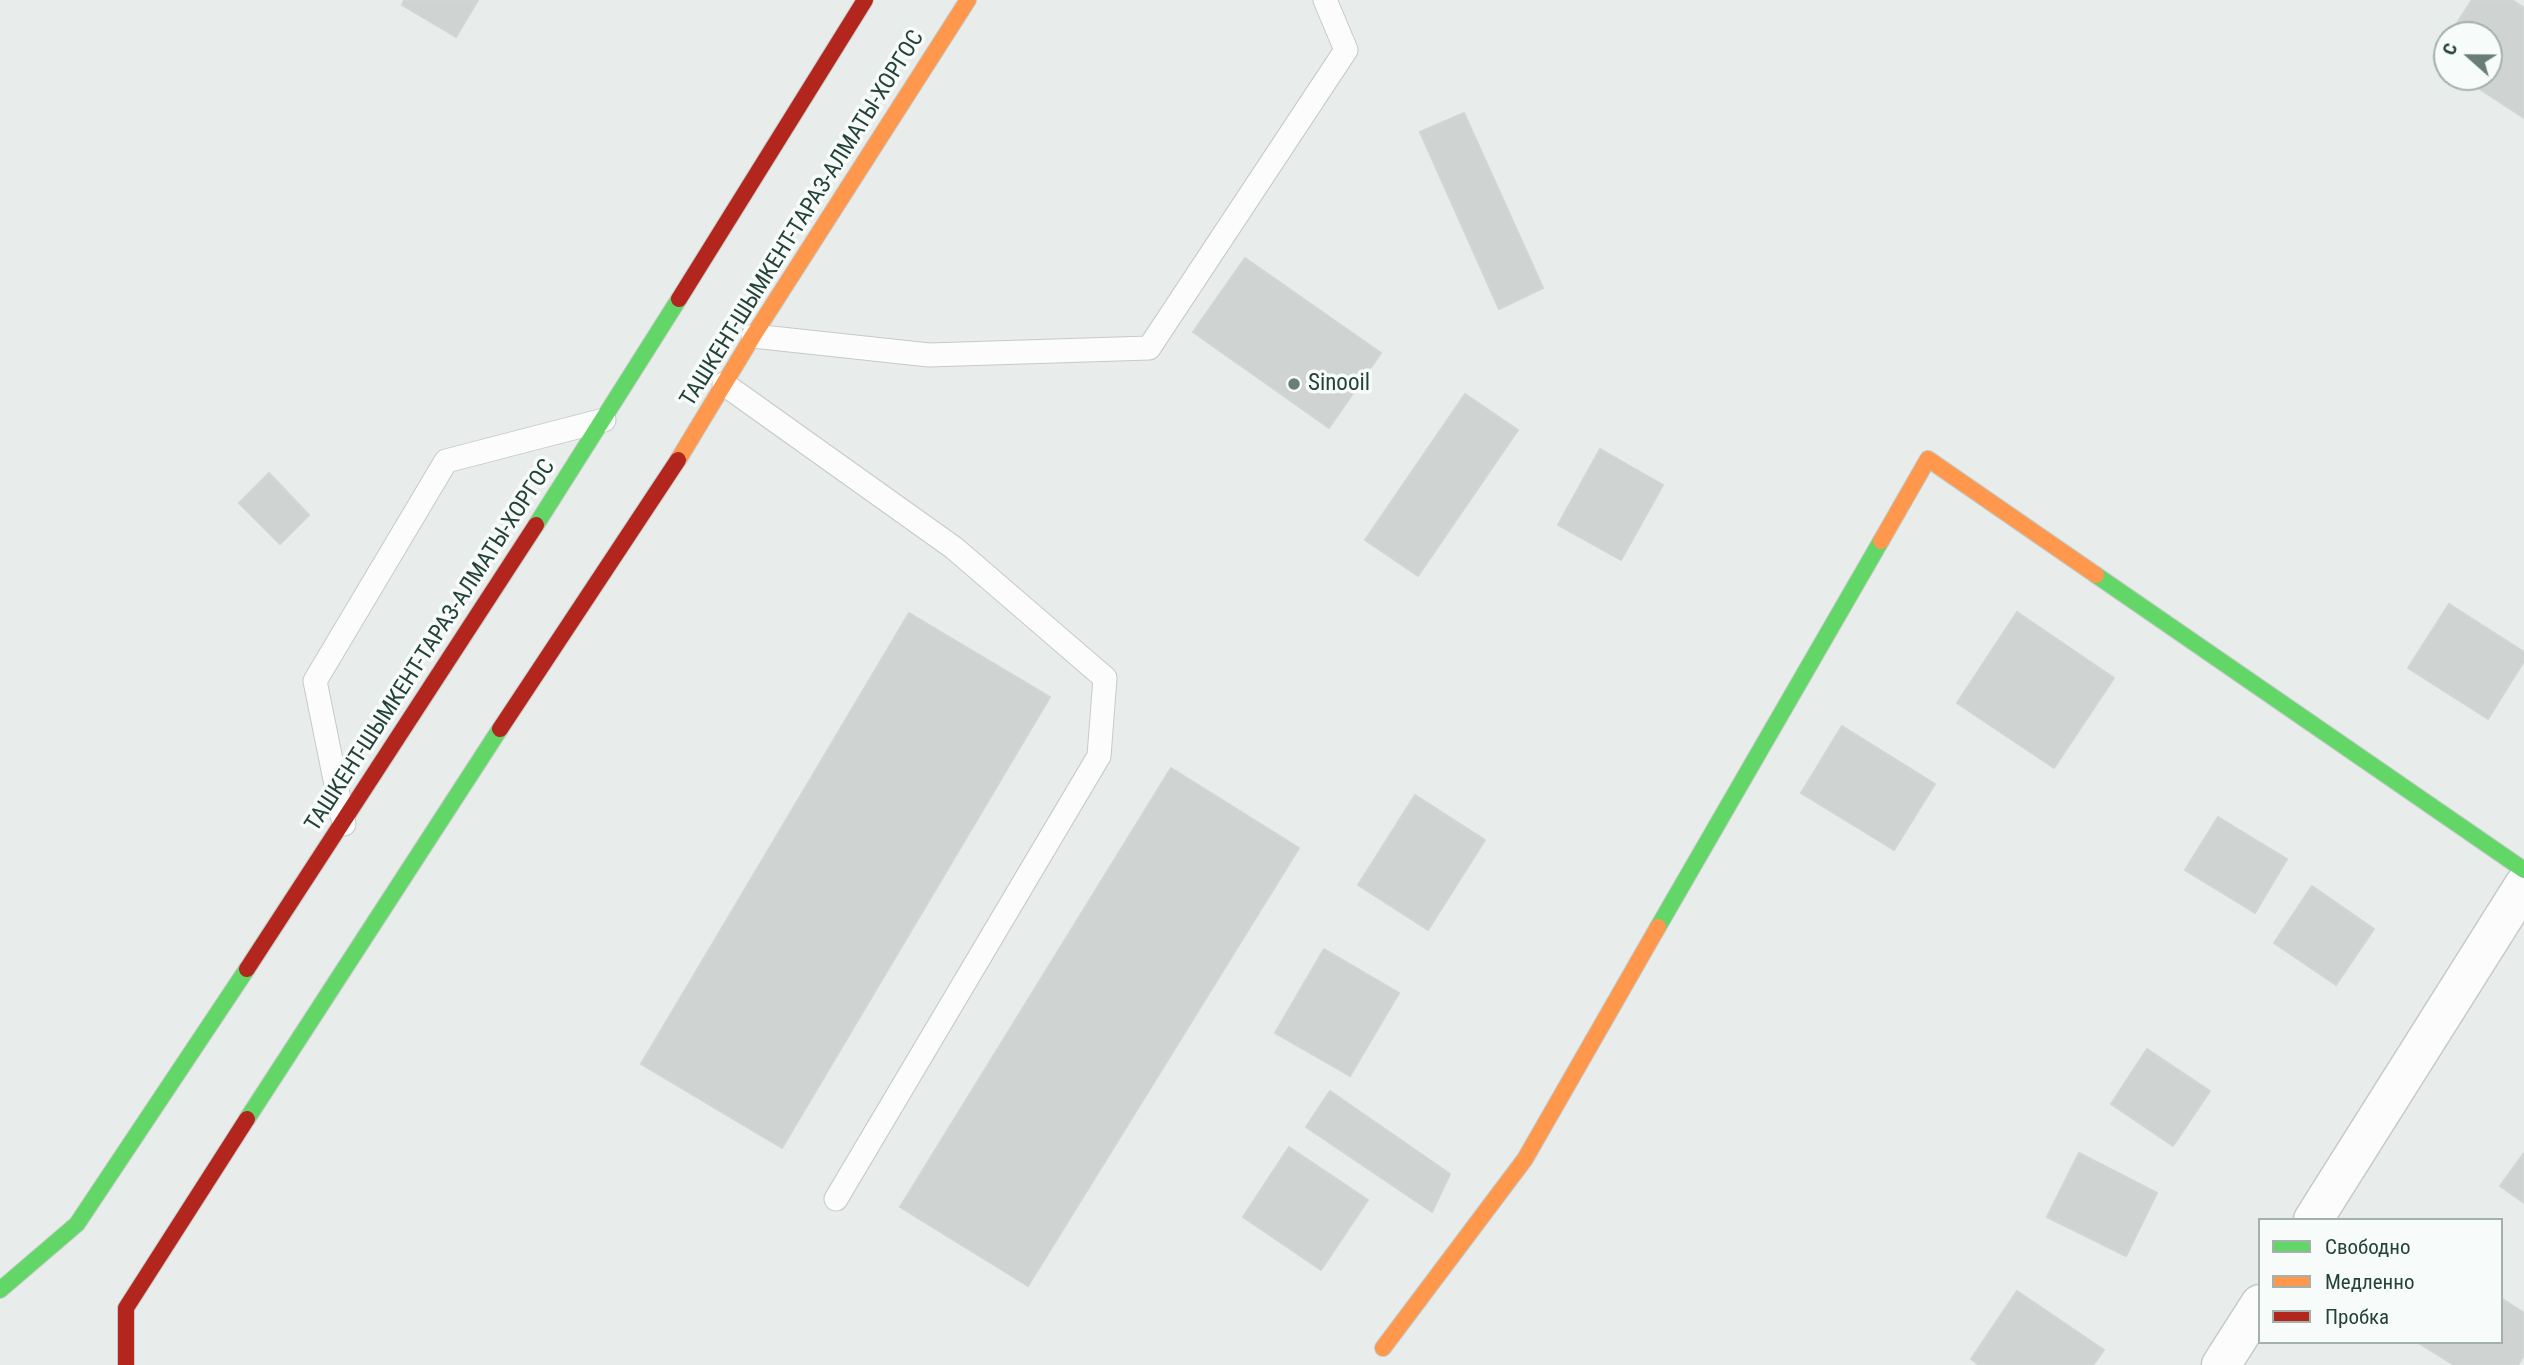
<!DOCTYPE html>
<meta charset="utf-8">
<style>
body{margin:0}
#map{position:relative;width:2524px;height:1365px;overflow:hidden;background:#e8edeb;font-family:"Roboto Condensed",sans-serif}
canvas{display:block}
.legend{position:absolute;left:2258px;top:1218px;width:245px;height:126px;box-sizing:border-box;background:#f7fbf9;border:2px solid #a3b1ad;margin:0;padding:9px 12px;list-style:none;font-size:21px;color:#24423a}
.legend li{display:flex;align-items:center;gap:14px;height:35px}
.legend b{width:35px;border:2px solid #a3b1ad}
.north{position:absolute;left:2433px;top:21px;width:70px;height:70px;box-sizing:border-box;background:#f7fbf9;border:2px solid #a3b1ad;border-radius:50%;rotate:291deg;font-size:19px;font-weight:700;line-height:28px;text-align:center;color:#24423a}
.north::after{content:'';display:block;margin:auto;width:24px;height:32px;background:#697e78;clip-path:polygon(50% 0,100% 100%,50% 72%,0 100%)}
</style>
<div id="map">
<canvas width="2524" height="1365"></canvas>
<ul class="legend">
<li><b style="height:9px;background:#63d668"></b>Свободно</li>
<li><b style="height:9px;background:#ff974d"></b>Медленно</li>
<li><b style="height:9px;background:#b3261e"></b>Пробка</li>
</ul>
<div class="north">С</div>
</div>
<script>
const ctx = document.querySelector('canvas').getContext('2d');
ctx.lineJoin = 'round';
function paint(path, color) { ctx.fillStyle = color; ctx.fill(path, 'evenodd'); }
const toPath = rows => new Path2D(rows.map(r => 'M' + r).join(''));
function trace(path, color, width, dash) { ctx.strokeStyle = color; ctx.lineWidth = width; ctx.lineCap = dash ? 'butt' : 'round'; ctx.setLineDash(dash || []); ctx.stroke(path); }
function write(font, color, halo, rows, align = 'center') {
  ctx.font = font + ' "Roboto Condensed",sans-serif'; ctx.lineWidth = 7; ctx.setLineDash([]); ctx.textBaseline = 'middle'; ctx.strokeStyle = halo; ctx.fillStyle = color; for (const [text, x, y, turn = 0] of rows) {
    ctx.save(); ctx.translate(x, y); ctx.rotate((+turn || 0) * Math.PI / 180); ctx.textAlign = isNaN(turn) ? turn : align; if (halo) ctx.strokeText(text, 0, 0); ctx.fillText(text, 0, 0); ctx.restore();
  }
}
const building = toPath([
 [404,0,478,0,456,37,402,5,404,0],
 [2472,0,2512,0,2524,8,2524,118,2461,77,2489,77,2489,35,2449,35,2472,0],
 [2447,39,2447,68,2434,59,2447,39],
 [1464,113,1543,288,1499,309,1420,132,1464,113],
 [1245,258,1381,353,1329,428,1193,332,1245,258],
 [1465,394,1518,430,1418,576,1365,540,1465,394],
 [1600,449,1663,485,1621,560,1558,525,1600,449],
 [269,473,309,515,280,544,239,503,269,473],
 [2449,604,2524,652,2524,661,2488,719,2408,668,2449,604],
 [2017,612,2114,678,2054,768,1957,703,2017,612],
 [909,613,1050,697,782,1148,641,1064,909,613],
 [1842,726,1935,784,1894,850,1801,793,1842,726],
 [1171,768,1299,848,1028,1286,900,1207,1171,768],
 [1415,795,1485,840,1428,930,1358,885,1415,795],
 [2218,817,2287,859,2255,913,2185,870,2218,817],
 [2312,886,2374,929,2336,985,2274,943,2312,886],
 [1324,949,1399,993,1350,1076,1275,1033,1324,949],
 [2147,1049,2210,1091,2173,1146,2111,1104,2147,1049],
 [1330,1091,1450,1174,1432,1212,1306,1127,1330,1091],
 [1289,1147,1368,1200,1321,1270,1243,1217,1289,1147],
 [2079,1153,2157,1193,2126,1256,2047,1217,2079,1153],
 [2524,1153,2524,1203,2500,1186,2524,1153],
 [2017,1291,2104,1350,2093,1365,1979,1365,1971,1359,2017,1291],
 [2501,1298,2524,1313,2524,1355,2518,1365,2454,1365,2417,1342,2501,1342,2501,1298]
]);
paint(building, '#cfd4d2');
trace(building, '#d1d6d4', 2);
const lane = toPath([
 [753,336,929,355,1149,348,1346,50,1325,0],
 [724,384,954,548,1105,678,1099,756,836,1199],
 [344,824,315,681,446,461,604,420]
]);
const street = toPath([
 [2313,1220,2524,885],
 [2221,1365,2260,1304]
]);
const fast = toPath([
 [536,525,679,299],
 [2096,575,2524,870],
 [1658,927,1881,541],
 [247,1119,500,729],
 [0,1290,77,1224,247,969]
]);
const slow = toPath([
 [678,460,753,336,968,0],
 [1881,541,1928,459,2096,575],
 [1383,1348,1525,1159,1658,927]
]);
const jam = toPath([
 [679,299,865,0],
 [500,729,678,460],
 [247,969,536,525],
 [126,1365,126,1308,247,1119]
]);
trace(lane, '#c5cac8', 25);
trace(street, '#c5cac8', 41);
trace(fast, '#c3cbc8', 18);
trace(slow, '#c3cbc8', 18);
trace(jam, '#c3cbc8', 18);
trace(lane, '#fcfcfc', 23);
trace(street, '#fcfcfc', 38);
trace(fast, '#63d668', 16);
trace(slow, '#ff974d', 16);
trace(jam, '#b3261e', 16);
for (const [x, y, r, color] of [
 [1294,384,7,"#697e78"]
]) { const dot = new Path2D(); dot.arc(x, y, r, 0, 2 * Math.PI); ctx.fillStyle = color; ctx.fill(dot); trace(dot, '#f7fbf9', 2.5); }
write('23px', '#24423a', '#f7fbf9', [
 ["ТАШКЕНТ-ШЫМКЕНТ-ТАРАЗ-АЛМАТЫ-ХОРГОС",803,219,-58],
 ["ТАШКЕНТ-ШЫМКЕНТ-ТАРАЗ-АЛМАТЫ-ХОРГОС",431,646,-57]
]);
write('23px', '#24423a', '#f7fbf9', [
 ["Sinooil",1308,384]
], 'left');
</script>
